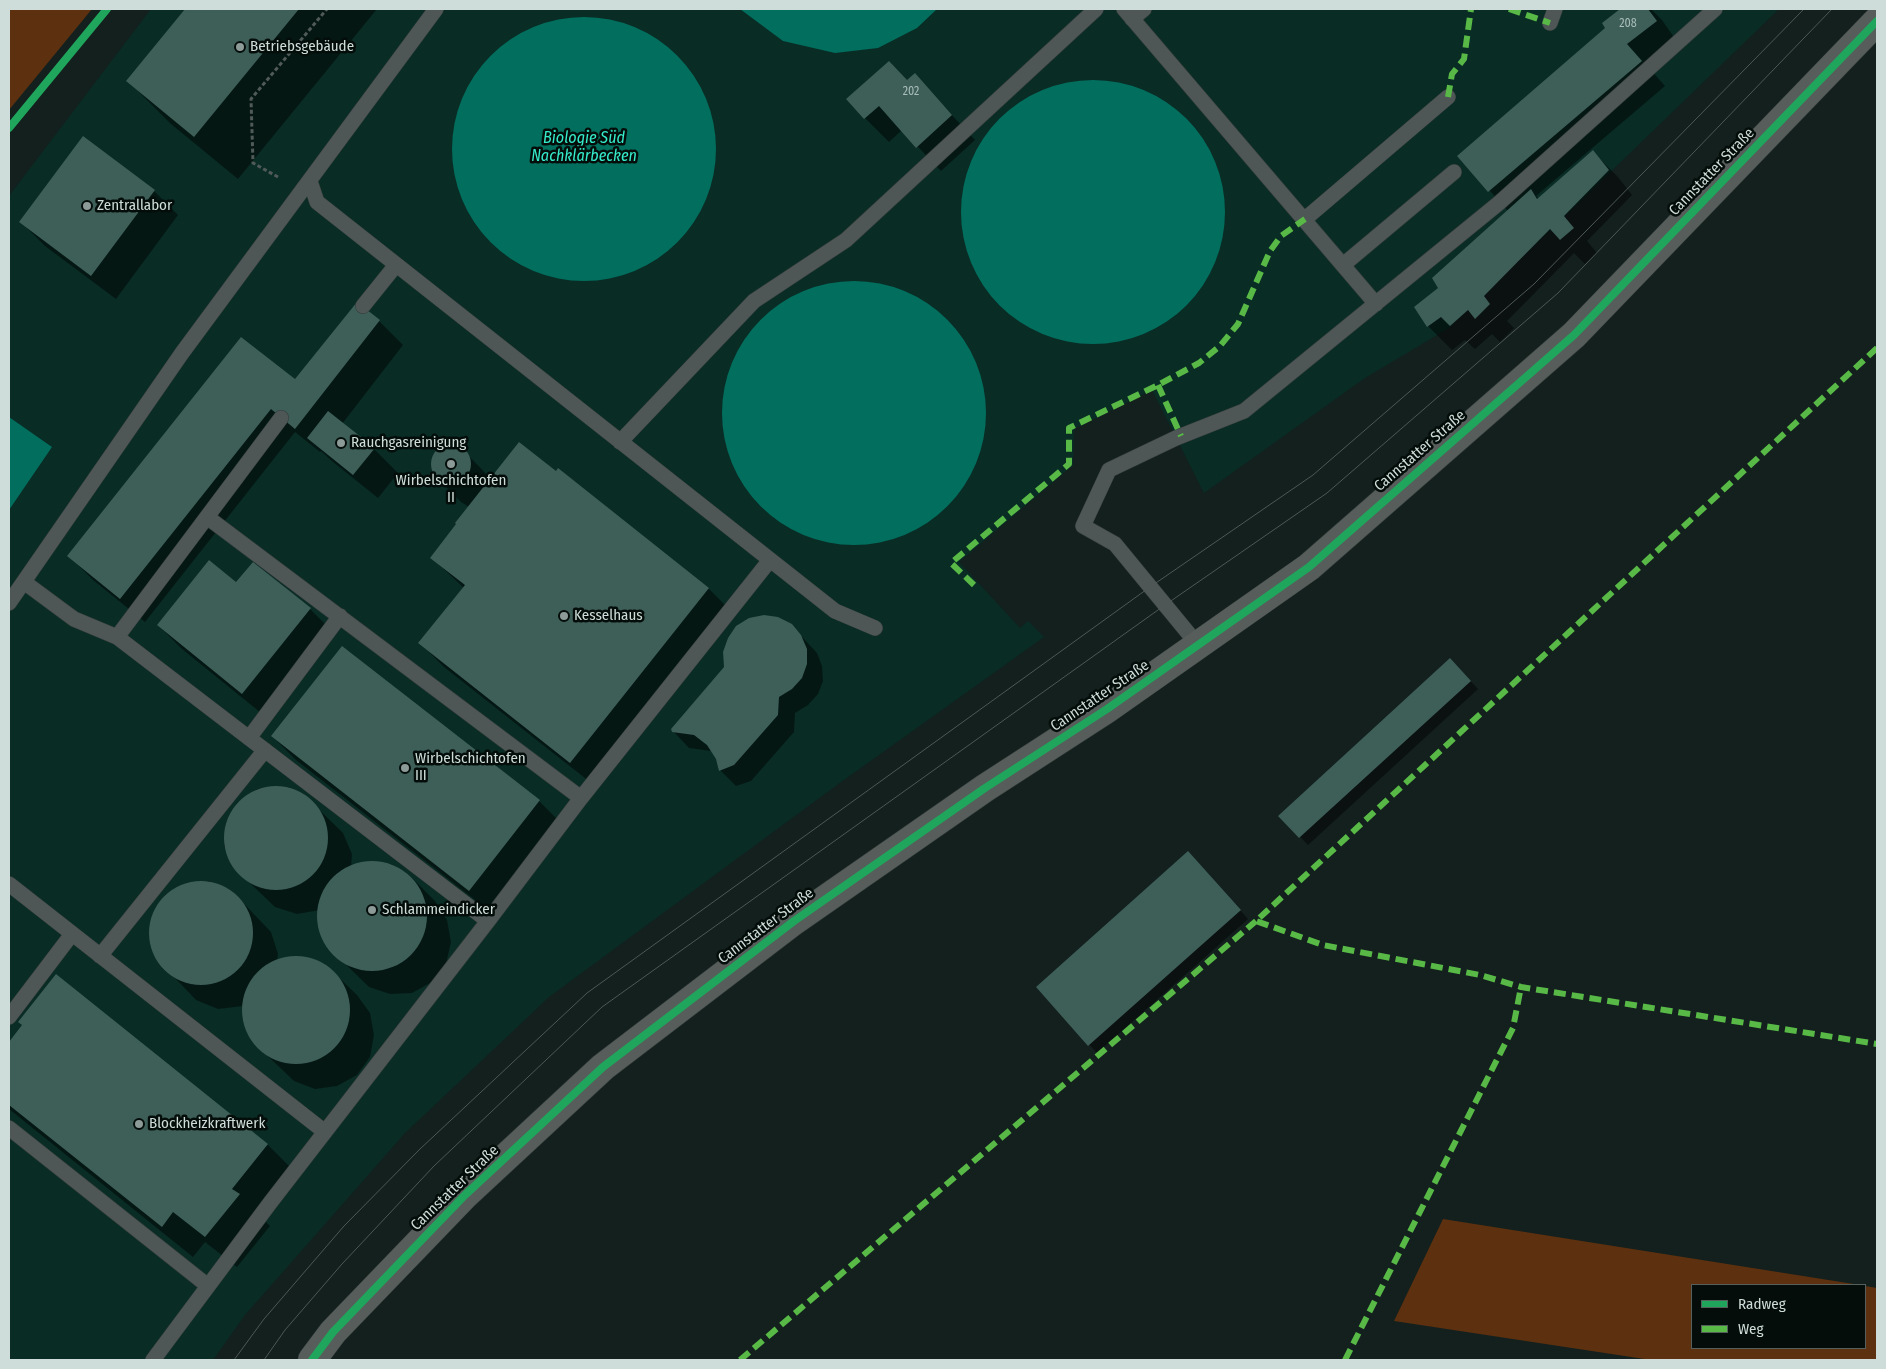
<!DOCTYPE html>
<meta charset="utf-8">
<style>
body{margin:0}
#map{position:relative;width:1886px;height:1369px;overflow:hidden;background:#13201e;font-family:"Fira Sans Condensed",sans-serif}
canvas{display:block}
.frame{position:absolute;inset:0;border:10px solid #ceddd9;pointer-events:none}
.legend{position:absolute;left:1691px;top:1284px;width:175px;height:65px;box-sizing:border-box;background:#040d0a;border:1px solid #55605d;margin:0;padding:6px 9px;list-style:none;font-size:15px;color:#ceddd9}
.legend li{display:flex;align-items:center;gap:10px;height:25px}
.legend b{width:25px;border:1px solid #55605d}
</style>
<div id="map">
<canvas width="1886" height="1369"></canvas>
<div class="frame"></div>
<ul class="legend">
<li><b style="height:6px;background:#20a55d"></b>Radweg</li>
<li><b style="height:6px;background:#58b947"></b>Weg</li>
</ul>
</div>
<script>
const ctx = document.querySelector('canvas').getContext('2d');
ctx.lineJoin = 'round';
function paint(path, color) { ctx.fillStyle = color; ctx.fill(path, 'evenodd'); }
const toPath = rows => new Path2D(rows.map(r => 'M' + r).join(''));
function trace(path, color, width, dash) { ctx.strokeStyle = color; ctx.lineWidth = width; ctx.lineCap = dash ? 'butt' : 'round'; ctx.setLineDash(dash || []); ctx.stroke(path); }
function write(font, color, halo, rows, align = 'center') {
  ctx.font = font + ' "Fira Sans Condensed",sans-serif'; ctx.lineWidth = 5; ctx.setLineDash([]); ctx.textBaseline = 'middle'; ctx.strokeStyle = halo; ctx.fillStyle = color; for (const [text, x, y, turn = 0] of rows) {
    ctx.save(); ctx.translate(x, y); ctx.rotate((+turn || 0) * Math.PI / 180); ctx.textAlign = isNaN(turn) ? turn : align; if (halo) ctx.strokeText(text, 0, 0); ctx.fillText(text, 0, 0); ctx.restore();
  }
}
paint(toPath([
 [151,9,1779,9,1449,328,1365,378,1204,493,1152,390,1074,429,1073,465,959,562,1020,628,1028,621,1044,637,837,785,549,997,405,1133,245,1315,213,1360,9,1360,9,196]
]), '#092c25');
paint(toPath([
 [9,9,92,9,9,110],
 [1443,1219,1860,1285,1692,1285,1692,1348,1865,1348,1865,1286,1877,1288,1877,1360,1651,1360,1394,1321]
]), '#5d300f');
paint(toPath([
 [740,9,937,9,917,28,878,48,835,53,783,41],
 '452 149a132 132 0 1 1 264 0a132 132 0 1 1-264 0Z',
 '961 212a132 132 0 1 1 264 0a132 132 0 1 1-264 0Z',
 '722 413a132 132 0 1 1 264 0a132 132 0 1 1-264 0Z',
 [9,417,52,447,9,510]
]), '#026e5e');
paint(toPath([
 [187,9,377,9,238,179,171,124,128,81],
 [1622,9,1651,9,1662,20,1680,46,1650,69,1665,86,1536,196,1539,199,1593,152,1617,176,1632,195,1587,241,1597,253,1585,264,1574,253,1507,321,1514,328,1500,342,1492,334,1475,349,1465,340,1452,350,1428,326,1416,308,1439,289,1508,211,1459,156,1607,28,1603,24],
 [915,75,975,140,941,171,902,130,889,142,865,118],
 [154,191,178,215,116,299,45,246,21,222],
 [379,321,403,345,342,424,374,449,398,473,378,498,333,462,321,451,320,452,295,432,145,622,93,580,69,556,295,381],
 [450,445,458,447,465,452,491,479,556,473,558,469,709,589,733,613,595,786,444,667,420,643,464,588,432,558,469,507,461,502,436,477,432,469,432,461,435,453,442,448],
 [253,563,310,609,334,633,266,717,182,649,158,625,236,584],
 [791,625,817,653,822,666,823,681,818,694,808,705,795,713,794,732,751,781,736,786,720,770,717,759,711,751,689,748,673,731],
 [1458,668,1478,689,1308,845,1280,816],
 [272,736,539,801,563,825,493,914,296,760],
 [279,786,302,793,343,833,352,854,351,867,368,862,391,864,410,876,435,901,447,920,451,942,446,964,432,982,412,993,390,994,369,987,327,946,319,925,320,910,297,914,275,907,233,867,224,846,226,823,237,803,257,789],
 [1196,861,1248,919,1097,1053,1037,987],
 [209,881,231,890,271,932,278,954,277,961,290,957,313,959,332,971,357,995,370,1013,374,1035,370,1057,357,1075,337,1086,315,1089,294,1081,252,1041,243,1021,243,1006,218,1009,196,1000,156,958,149,936,153,914,166,894,186,883],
 [56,976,268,1145,299,1176,264,1220,270,1226,237,1267,205,1242,193,1257,9,1109,9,1044,24,1025]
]), '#0007');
paint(toPath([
 [185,9,299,9,194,137,126,81],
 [1620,9,1648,9,1657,21,1627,44,1642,61,1488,192,1457,156,1605,28,1602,23],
 [889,61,907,80,915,73,952,115,916,148,879,106,864,119,846,99],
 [83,136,155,190,91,276,19,222],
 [1593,150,1609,170,1564,216,1574,228,1560,240,1550,229,1484,296,1490,304,1475,319,1468,310,1450,326,1441,317,1427,327,1414,307,1438,288,1432,278,1531,189,1537,199],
 [357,302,380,320,295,429,271,409,120,599,67,556,241,337,295,379],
 [328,411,375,448,353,475,307,438],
 [519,442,556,471,558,468,709,588,570,763,418,643,465,585,430,558,456,524,455,523],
 '431 464a20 20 0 1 1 40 0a20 20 0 1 1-40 0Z',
 [209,560,236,582,253,562,311,608,242,694,157,625],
 [764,615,778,617,792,624,801,635,807,649,807,664,802,678,792,689,779,697,778,715,734,765,719,771,716,759,707,745,694,735,672,732,671,729,724,667,723,652,728,638,736,626,749,618],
 [342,646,540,800,469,891,271,736],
 [1450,658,1471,681,1299,838,1278,816],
 '224 838a52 52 0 1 1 104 0a52 52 0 1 1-104 0Z',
 [1188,851,1241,910,1088,1046,1036,987],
 '317 916a55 55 0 1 1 110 0a55 55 0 1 1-110 0Z',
 '149 933a52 52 0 1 1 104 0a52 52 0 1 1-104 0Z',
 '242 1010a54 54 0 1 1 108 0a54 54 0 1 1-108 0Z',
 [56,974,268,1144,232,1189,240,1194,205,1237,173,1212,162,1227,9,1105,9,1042,22,1025,18,1022]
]), '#3e5e58');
const lane = toPath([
 [1124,9,1376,304],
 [1132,19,1144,9],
 [1550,23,1555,9],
 [310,181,317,202,835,611,875,628],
 [1305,219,1448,97],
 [1343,265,1454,172],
 [363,306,396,265],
 [620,442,754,301,846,240,1096,9],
 [207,517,581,798],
 [24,582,74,619,117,637,488,921],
 [9,603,182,353,436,9],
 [117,637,281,418],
 [1198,645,1115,544,1083,526,1109,470,1176,438,1244,411,1499,203,1715,9],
 [249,738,340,616],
 [9,884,325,1132],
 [100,956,265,750],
 [9,1017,72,934],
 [9,1128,208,1286],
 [153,1360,270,1203,488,921,581,798,770,560]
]);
const secondary = toPath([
 [312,1360,333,1332,465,1195,603,1067,794,921,985,788,1107,709,1309,567,1574,335,1877,21]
]);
trace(lane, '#323c3a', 16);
trace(secondary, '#323c3a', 29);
trace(toPath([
 [278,177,253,163,251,99,327,9]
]), '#505a58', 3, [4, 2.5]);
trace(lane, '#4e5755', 15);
trace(secondary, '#575d5a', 28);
trace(toPath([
 [234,1360,264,1319,344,1226,420,1149,587,993,1150,587,1313,475,1534,284,1804,9],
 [264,1360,285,1330,342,1264,434,1166,602,1007,1165,605,1327,493,1558,293,1832,9]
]), '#4e5855', 1);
trace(toPath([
 [1509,9,1550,23],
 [1448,97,1452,74,1464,59,1471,9],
 [1877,348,1256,921,1323,945,1480,975,1521,987,1877,1044],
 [1158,385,1181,436],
 [974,585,951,563,1069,464,1069,428,1158,385,1199,363,1220,346,1238,324,1270,251,1281,236,1305,219],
 [740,1360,1256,921],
 [1345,1360,1513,1028,1521,987]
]), '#58b947', 6, [12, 6]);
trace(toPath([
 [9,128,107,9],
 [312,1360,333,1332,465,1195,603,1067,794,921,985,788,1107,709,1309,567,1574,335,1877,21]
]), '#20a55d', 8);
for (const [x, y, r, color] of [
 [240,47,5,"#8d9b98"],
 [87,206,5,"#8d9b98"],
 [341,443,5,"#8d9b98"],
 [451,464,5,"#8d9b98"],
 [564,616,5,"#8d9b98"],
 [405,768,5,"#8d9b98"],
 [372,910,5,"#8d9b98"],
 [139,1124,5,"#8d9b98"]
]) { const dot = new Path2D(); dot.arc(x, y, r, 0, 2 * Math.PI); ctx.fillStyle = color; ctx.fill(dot); trace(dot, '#040d0a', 2); }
write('12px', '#aabdb9', null, [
 ["208",1628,24],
 ["202",911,92]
]);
write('15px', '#ceddd9', '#040d0a', [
 ["Betriebsgebäude",250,47],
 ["Zentrallabor",97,206],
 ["Rauchgasreinigung",351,443],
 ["Wirbelschichtofen",451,481,"center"],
 ["II",451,498,"center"],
 ["Kesselhaus",574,616],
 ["Wirbelschichtofen",415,759],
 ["III",415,776],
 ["Schlammeindicker",382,910],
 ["Blockheizkraftwerk",149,1124]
], 'left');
write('15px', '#ceddd9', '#040d0a', [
 ["Cannstatter Straße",1712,172,-46],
 ["Cannstatter Straße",1420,451,-41],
 ["Cannstatter Straße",1100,696,-34],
 ["Cannstatter Straße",766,926,-37],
 ["Cannstatter Straße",455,1188,-44]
]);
write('italic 16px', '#35edcc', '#040d0a', [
 ["Biologie Süd",584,139],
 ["Nachklärbecken",584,157]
]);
</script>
